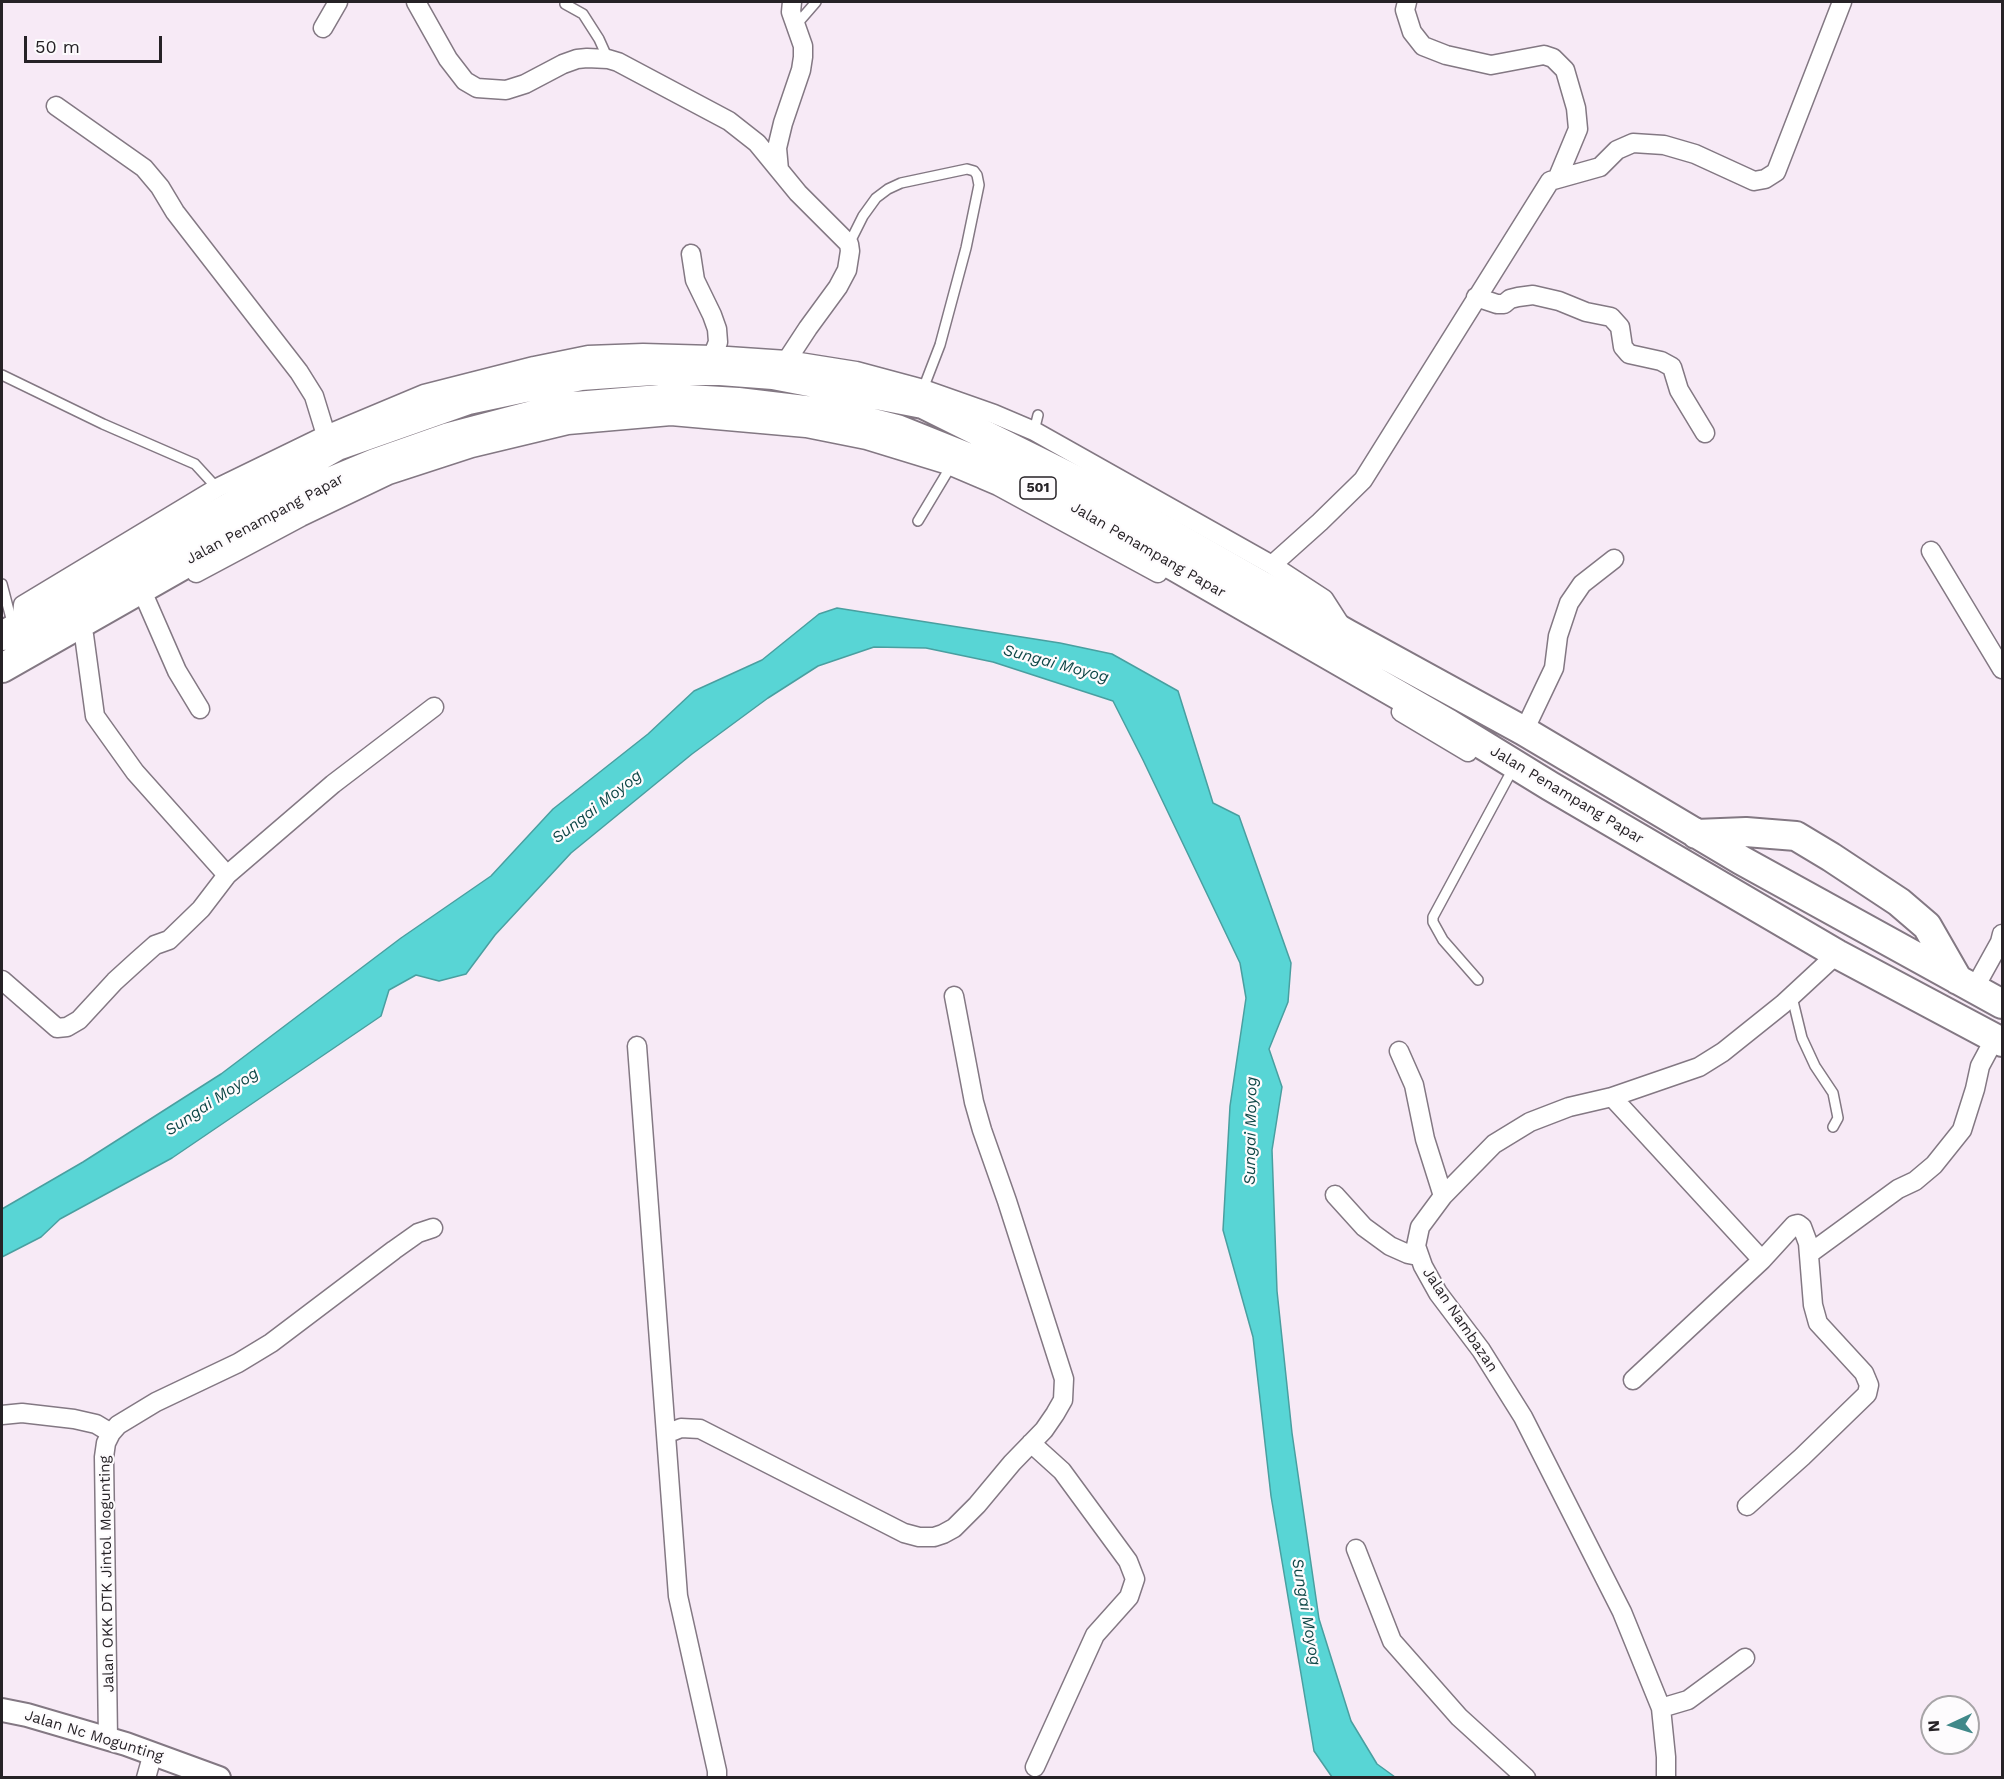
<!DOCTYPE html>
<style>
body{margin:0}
#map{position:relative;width:2004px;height:1779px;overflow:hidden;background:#f7eaf6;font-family:"Work Sans",sans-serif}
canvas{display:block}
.frame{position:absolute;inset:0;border:3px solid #262226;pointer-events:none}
.north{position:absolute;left:1920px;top:1695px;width:60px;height:60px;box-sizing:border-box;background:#fdfbfd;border:2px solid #a7a4a7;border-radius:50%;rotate:266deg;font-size:16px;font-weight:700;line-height:24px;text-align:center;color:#262226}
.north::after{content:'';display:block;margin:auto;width:21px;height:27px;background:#408889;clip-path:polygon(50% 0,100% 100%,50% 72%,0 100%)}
.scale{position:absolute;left:24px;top:36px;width:138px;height:27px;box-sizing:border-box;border:3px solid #262226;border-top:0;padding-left:8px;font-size:18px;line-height:21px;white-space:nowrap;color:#262226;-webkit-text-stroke:4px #fdfbfd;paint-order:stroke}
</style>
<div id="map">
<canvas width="2004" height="1779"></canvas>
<div class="frame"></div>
<div class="north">N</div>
<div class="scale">50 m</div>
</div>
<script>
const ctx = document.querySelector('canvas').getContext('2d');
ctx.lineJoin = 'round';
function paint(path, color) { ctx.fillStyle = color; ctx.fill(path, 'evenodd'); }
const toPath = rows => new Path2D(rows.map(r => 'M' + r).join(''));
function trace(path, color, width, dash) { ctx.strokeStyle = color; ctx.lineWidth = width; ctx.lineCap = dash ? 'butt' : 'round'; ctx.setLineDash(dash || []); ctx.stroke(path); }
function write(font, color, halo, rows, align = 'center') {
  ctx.font = font + ' "Work Sans",sans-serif'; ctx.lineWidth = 4.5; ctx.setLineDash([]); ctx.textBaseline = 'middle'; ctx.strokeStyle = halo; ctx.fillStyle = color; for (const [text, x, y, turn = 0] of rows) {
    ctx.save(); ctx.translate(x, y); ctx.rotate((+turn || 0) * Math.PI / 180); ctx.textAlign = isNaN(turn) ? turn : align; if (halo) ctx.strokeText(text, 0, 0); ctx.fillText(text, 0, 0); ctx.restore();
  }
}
const water = toPath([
 [837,608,1060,643,1112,654,1178,691,1213,803,1239,816,1291,963,1288,1002,1269,1049,1282,1087,1272,1150,1277,1291,1292,1433,1319,1619,1351,1721,1377,1764,1395,1777,1332,1777,1314,1751,1271,1496,1253,1337,1223,1230,1230,1106,1246,998,1240,963,1143,760,1113,701,993,662,926,648,874,647,818,666,768,698,692,754,571,853,495,935,466,974,439,981,416,975,389,990,381,1016,172,1158,60,1219,41,1237,2,1257,2,1209,83,1162,221,1074,401,938,491,876,553,809,648,734,694,691,762,660,819,614,837,608]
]);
paint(water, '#58d5d5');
trace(water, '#499fa0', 1.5);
const service = toPath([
 [565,4,583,14,599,39,608,59],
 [796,25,816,2],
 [849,244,863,216,876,198,888,189,901,183,967,169,974,171,977,175,979,185,966,248,940,345,923,389],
 [2,375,103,424,195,464,217,488],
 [1034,431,1038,415],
 [918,521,951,466],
 [2,584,13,626],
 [1478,980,1443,940,1433,922,1433,917,1509,776],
 [1792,997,1802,1038,1815,1066,1833,1093,1838,1118,1833,1127]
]);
const minor = toPath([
 [416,2,448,59,465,81,477,88,506,90,525,84,563,64,577,59,587,58,608,59,618,62,729,121,757,143,798,193,849,244,850,251,847,270,838,287,808,328,787,360],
 [1407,2,1405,10,1412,32,1423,46,1446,55,1491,65,1544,55,1553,58,1565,70,1576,108,1578,129,1558,177],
 [323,28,338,2],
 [56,106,144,168,160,187,175,212,192,234,299,372,314,396,326,435],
 [779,170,777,148,783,123,801,70,803,57,803,46,791,12,792,2],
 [691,254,695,280,712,315,717,329,718,342,713,355],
 [1476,297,1497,304,1504,304,1510,299,1518,297,1533,295,1559,301,1586,312,1611,317,1620,327,1623,347,1629,354,1661,361,1672,367,1679,390,1705,433],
 [1931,551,2002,669],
 [1272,565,1320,522,1363,480,1550,181,1600,167,1617,150,1633,143,1664,145,1695,154,1754,181,1765,179,1776,172,1842,2],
 [196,573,301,517,389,475,472,448,568,425,671,416,806,428,866,440,951,466,998,486,1158,573],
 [146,600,177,671,200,709],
 [21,625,23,605,217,488,326,435,424,394,534,366,588,355,643,353,713,355,787,360,856,371,923,389,994,414,1034,431,1272,565,1324,599,1342,627],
 [1401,712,1468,752],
 [1524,731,1554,668,1558,636,1569,603,1582,584,1614,559],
 [227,875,333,784,434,707],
 [2,980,57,1028,67,1027,79,1020,115,981,137,961,155,945,169,940,201,909,227,875,135,772,95,716,84,635],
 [1974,989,2000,942,2002,934],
 [637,1046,678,1596,717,1771,717,1778],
 [1399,1051,1414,1085,1425,1139,1443,1196],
 [1612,1097,1762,1260,1633,1380],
 [1335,1195,1364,1227,1390,1246,1408,1254,1418,1256],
 [1809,1254,1898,1189,1915,1181,1934,1165,1962,1130,1975,1089,1980,1066,1995,1038],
 [2,1415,22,1413,74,1419,96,1424,111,1433],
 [666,1434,681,1428,700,1429,904,1533,919,1537,934,1537,943,1534,954,1528,977,1505,1012,1463,1044,1430,1055,1414,1063,1400,1064,1379,1007,1201,982,1130,974,1102,954,996],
 [1031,1443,1062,1471,1128,1561,1135,1579,1129,1597,1095,1635,1035,1767],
 [1747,1506,1802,1457,1867,1394,1869,1385,1864,1373,1818,1323,1813,1305,1808,1243,1802,1227,1798,1224,1794,1225,1762,1260],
 [1356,1549,1392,1641,1459,1717,1526,1778],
 [1661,1708,1688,1700,1745,1658],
 [108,1739,104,1457,106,1443,111,1433,118,1425,156,1402,238,1363,271,1343,394,1250,418,1233,433,1228],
 [146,1778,153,1753],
 [1666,1778,1666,1757,1661,1708,1622,1612,1523,1417,1481,1350,1438,1293,1423,1266,1416,1246,1420,1227,1443,1196,1494,1144,1530,1122,1569,1107,1612,1097,1699,1067,1723,1052,1783,1004,1837,954]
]);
const tertiary = toPath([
 [2,1710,27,1715,126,1744,219,1778]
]);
const primary = toPath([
 [2,636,337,446,468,400,581,376,652,371,720,371,773,375,923,404,1082,483,1347,634,1524,731,1741,860,2002,1004],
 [2,668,327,483,375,463,449,437,563,407,672,398,738,402,838,414,897,429,997,469,1047,493,1449,724,1550,786,1837,954,2002,1042],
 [1696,834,1746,832,1796,836,1831,857,1899,902,1927,926,1958,980]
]);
trace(service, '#837883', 12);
trace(minor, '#837883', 21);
trace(tertiary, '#837883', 26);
trace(primary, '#837883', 32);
trace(service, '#fff', 9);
trace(minor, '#fff', 18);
trace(tertiary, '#fff', 22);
trace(primary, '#fff', 28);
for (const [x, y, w] of [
 [1038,488,36]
]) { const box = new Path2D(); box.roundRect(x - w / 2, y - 11, w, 22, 4.5); ctx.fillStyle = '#fdfbfd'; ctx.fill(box); trace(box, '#262226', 1.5); }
write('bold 14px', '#262226', null, [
 ["501",1038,488]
]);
write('15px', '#262226', '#fdfbfd', [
 ["Jalan Penampang Papar",265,519,-28],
 ["Jalan Penampang Papar",1148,550,30],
 ["Jalan Penampang Papar",1567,795,31],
 ["Jalan Nambazan",1460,1320,56],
 ["Jalan OKK DTK Jintol Mogunting",107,1574,-91],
 ["Jalan Nc Mogunting",94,1736,17]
]);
write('italic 16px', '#0e4747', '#fdfbfd', [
 ["Sungai Moyog",1056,664,15],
 ["Sungai Moyog",597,807,-38],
 ["Sungai Moyog",212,1102,-34],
 ["Sungai Moyog",1251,1131,-89],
 ["Sungai Moyog",1306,1612,80]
]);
</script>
